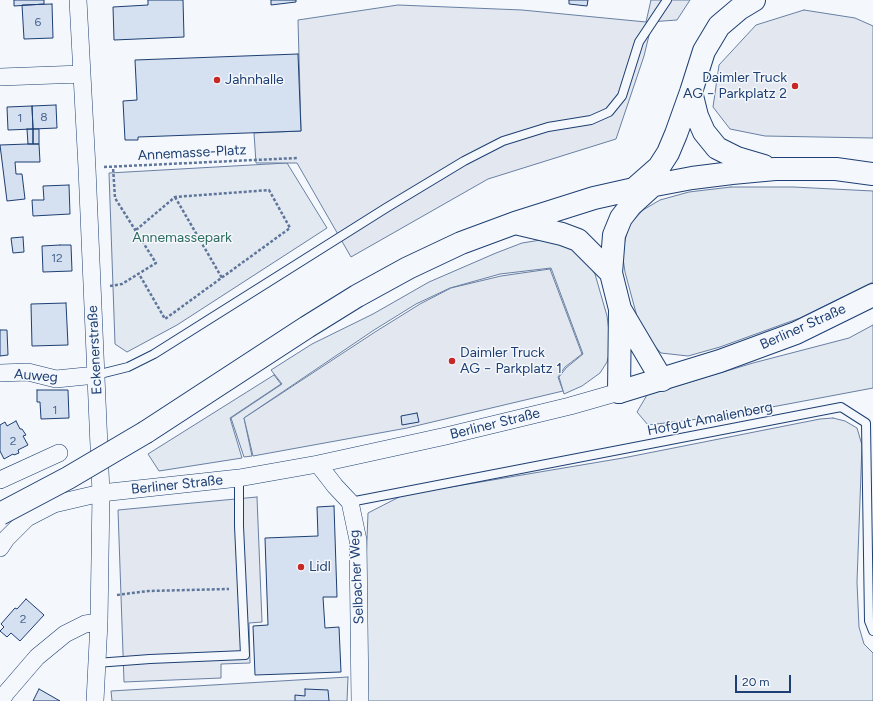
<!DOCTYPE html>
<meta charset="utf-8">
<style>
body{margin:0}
#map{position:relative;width:873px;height:701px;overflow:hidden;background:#f4f7fb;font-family:Figtree,sans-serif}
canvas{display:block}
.scale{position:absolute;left:735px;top:675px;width:56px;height:18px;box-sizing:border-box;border:2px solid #1d3f73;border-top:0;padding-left:5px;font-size:12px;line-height:14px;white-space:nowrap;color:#1d3f73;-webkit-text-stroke:3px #f4f7fb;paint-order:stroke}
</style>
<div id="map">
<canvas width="873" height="701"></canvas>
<div class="scale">20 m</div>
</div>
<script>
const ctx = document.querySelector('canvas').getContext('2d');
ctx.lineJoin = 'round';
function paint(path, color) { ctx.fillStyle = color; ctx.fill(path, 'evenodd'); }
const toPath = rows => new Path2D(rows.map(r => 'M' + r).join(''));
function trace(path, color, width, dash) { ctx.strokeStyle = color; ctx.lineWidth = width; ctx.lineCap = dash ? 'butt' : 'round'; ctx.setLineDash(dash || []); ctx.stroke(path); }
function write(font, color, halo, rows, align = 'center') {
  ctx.font = font + ' Figtree,sans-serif'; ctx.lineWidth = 3; ctx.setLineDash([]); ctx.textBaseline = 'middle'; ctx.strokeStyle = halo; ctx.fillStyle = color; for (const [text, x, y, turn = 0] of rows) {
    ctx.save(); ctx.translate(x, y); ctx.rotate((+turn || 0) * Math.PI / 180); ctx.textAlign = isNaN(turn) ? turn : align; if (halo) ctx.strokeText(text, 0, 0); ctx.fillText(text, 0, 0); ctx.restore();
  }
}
const green = toPath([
 [287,163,327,228,177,325,127,352,115,344,109,173,287,163],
 [731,187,793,187,873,191,873,282,800,318,720,347,688,356,661,353,647,338,639,324,625,272,622,252,629,225,643,210,660,200,689,192,731,187],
 [547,239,581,253,595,274,607,316,611,347,607,362,600,373,582,386,564,394,559,377,566,368,583,354,551,268,500,274,450,288,416,304,374,330,244,418,252,456,244,457,231,418,282,384,271,370,312,344,373,314,429,282,496,253,522,243,547,239],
 [873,325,873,388,724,416,648,425,637,412,647,395,753,363,849,338,873,325],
 [274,375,281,384,230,418,242,458,159,471,148,454,274,375],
 [833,418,845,421,857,428,862,445,857,582,859,627,864,644,873,653,873,701,366,701,366,565,368,513,403,495,623,458,820,419,833,418],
 [348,677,347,701,112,701,111,691,348,677]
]);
paint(green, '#e3e9f0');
trace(green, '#687fa3', 1);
const parking = toPath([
 [651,0,690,0,677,20,649,22,652,23,644,56,616,139,488,179,351,257,297,163,256,163,254,133,301,131,298,20,398,5,522,10,646,22,651,0],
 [804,10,855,18,873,26,873,138,765,136,730,129,713,107,719,65,756,25,804,10],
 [550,269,582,354,565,367,558,377,563,391,407,428,253,456,244,418,375,332,420,304,451,288,501,276,550,269],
 [257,497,262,622,249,623,250,663,221,664,221,678,124,682,118,510,257,497]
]);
paint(parking, '#e3e8f0');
trace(parking, '#687fa3', 1);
const building = toPath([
 [14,0,44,0,44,4,14,6,14,0],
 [148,0,183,0,184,37,114,40,113,7,148,5,148,0],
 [271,0,296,0,296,2,271,5,271,0],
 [569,0,588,0,587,6,569,4,569,0],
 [52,4,53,38,24,39,22,5,52,4],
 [298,54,301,131,138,137,138,140,125,140,123,101,137,100,135,60,298,54],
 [56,105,57,128,33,129,32,106,56,105],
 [32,106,33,129,8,130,7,107,32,106],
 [27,129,33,129,33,144,28,144,27,129],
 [33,129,39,129,39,144,33,144,33,129],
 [28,144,39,144,40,162,15,162,16,174,22,174,25,199,7,201,0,145,28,144],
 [69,185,70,214,33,216,32,200,44,200,43,186,69,185],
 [23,237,24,252,13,253,11,238,23,237],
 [60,245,71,245,72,271,43,272,42,246,60,245],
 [66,303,68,345,32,346,31,304,66,303],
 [0,330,7,330,8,355,0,356,0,330],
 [37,390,68,390,69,418,41,419,40,402,37,402,37,390],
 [417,413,419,422,402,425,401,416,417,413],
 [16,421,20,429,22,429,26,435,23,436,28,445,18,450,19,453,14,455,13,454,4,459,0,451,0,425,5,422,7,426,16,421],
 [334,506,337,597,323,597,325,628,339,627,341,672,255,675,253,626,268,625,265,538,318,536,317,507,334,506],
 [26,599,44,615,20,641,11,633,7,637,0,631,4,627,1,624,15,608,17,609,26,599],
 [39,689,60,701,33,701,39,689],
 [305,689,328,690,329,701,295,701,295,695,305,696,305,689]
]);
paint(building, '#d5e0f0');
trace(building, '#1d3f73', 1);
const lane = toPath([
 [96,375,128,367,154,354,386,208,464,161,503,141,548,127,591,120,609,112,622,96,639,42,667,0],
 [350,502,841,407,866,423,869,621,873,631],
 [96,663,150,659,245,655,239,526,239,478]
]);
const street = toPath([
 [78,0,87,168,101,493,99,622,95,701],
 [0,77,82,74],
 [0,373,28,372,56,379,96,375],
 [318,464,335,486,350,502,358,540,360,701],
 [0,480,59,453],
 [0,548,6,539,27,518,54,504,101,493,239,478,318,464,446,436,570,406,619,392],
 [1,701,6,693,37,657,65,634,85,624,99,622]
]);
const secondary = toPath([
 [619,392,720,361,796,333,873,295]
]);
const primary = toPath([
 [691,92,697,116,704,132,717,148,737,158,764,166],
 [634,189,659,167,668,153,676,134,691,92,704,51,719,26,739,9,754,0],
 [515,223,562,234,578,240,611,273],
 [620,309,662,380],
 [619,392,620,309,611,273,614,235,621,218,631,205,653,185],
 [146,432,307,327,357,296,408,268,461,243,515,223,594,198,634,189,692,178,732,173,775,169,836,169,873,174]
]);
trace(lane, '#1d3f73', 10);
trace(street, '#1d3f73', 18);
trace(secondary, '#1d3f73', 24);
trace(primary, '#1d3f73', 24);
trace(toPath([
 [104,167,297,158],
 [175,197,222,278],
 [136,230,175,197,269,190,290,228,165,319,139,274],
 [110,286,122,284,156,263,115,198,113,167],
 [117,595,148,591,229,589]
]), '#5e769c', 2.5, [3, 2]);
trace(lane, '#f4f7fb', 8);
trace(street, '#f4f7fb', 17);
trace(secondary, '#f4f7fb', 22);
trace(primary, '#f4f7fb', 22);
const primaryBridge = toPath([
 [0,514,68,478,146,432]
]);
trace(primaryBridge, '#1d3f73', 24, []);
trace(primaryBridge, '#f4f7fb', 22);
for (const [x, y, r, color] of [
 [217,80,4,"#c62828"],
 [795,86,4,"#c62828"],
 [452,361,4,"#c62828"],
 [301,567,4,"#c62828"]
]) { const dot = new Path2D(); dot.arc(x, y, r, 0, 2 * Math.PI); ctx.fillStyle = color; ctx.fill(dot); trace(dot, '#f4f7fb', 1.5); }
write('12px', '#4b6792', null, [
 ["6",38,22],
 ["8",44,117],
 ["1",20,118],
 ["12",57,258],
 ["1",55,410],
 ["2",13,441],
 ["2",23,619]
]);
write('14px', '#1d3f73', '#f4f7fb', [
 ["Daimler Truck",787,78,"right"],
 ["AG − Parkplatz 2",787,94,"right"],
 ["Jahnhalle",225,80],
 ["Daimler Truck",460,353],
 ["AG − Parkplatz 1",460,369],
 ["Lidl",309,567]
], 'left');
write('14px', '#1d3f73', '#f4f7fb', [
 ["Annemasse-Platz",192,153,-3],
 ["Berliner Straße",803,327,-24],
 ["Eckenerstraße",95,350,-93],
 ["Auweg",36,376,5],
 ["Hofgut Amalienberg",710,419,-11],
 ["Berliner Straße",495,424,-14],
 ["Berliner Straße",177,485,-6],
 ["Selbacher Weg",357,577,-93]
]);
write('14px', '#2c6c60', '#f4f7fb', [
 ["Annemassepark",182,238]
]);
</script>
